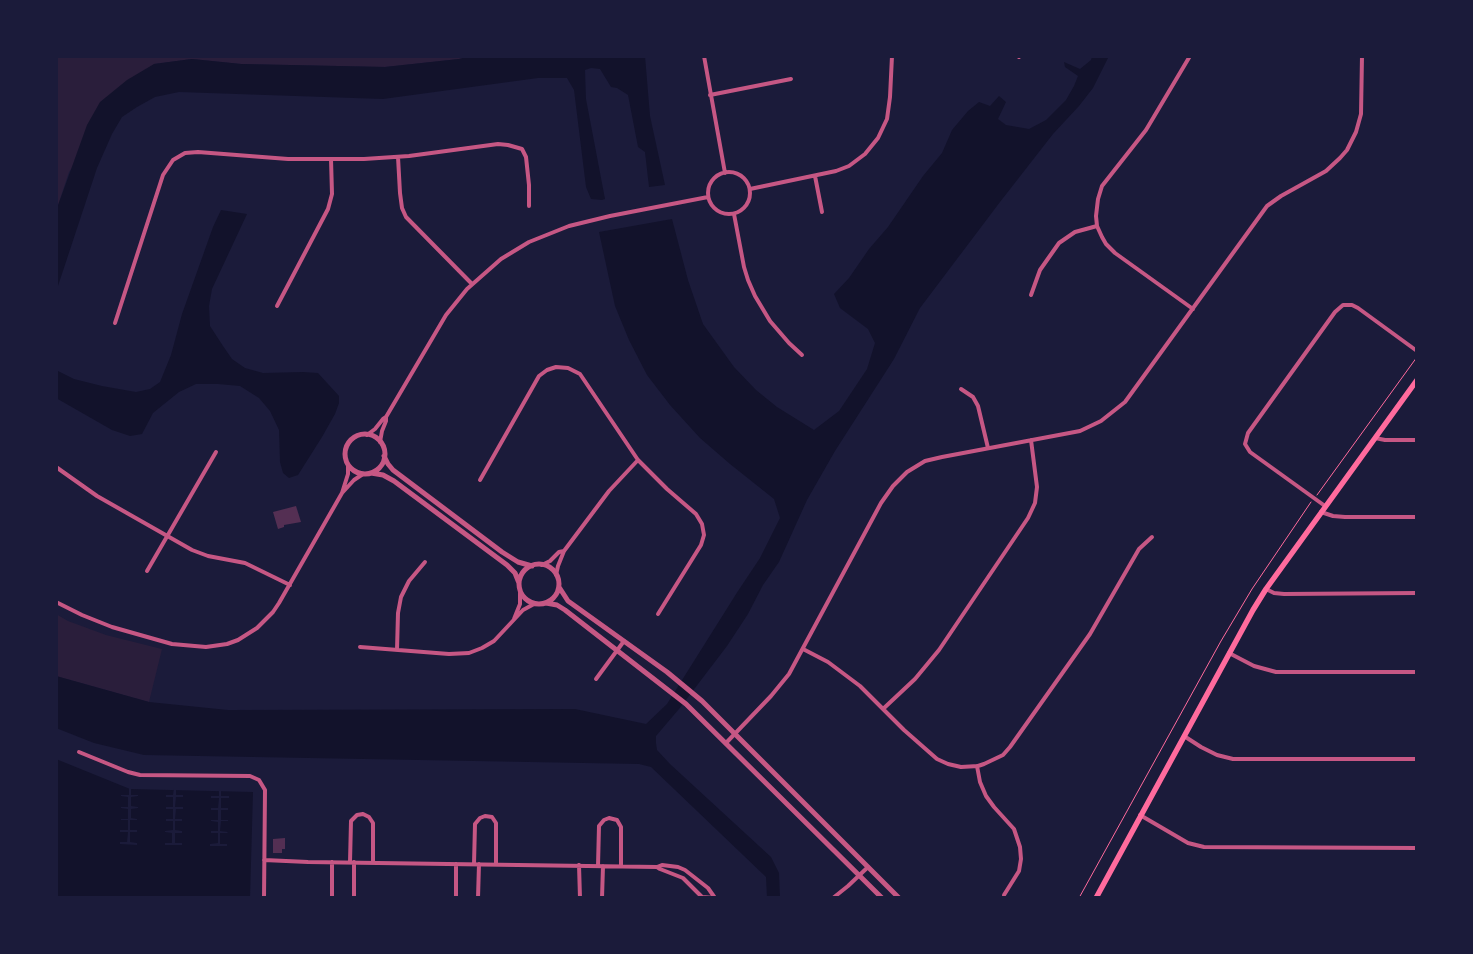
<!DOCTYPE html>
<style>
body{margin:0}
#map{position:relative;width:1473px;height:954px;overflow:hidden;background:#1b1b3a;font-family:"Golos Text",sans-serif}
canvas{display:block}
.frame{position:absolute;inset:0;border:58px solid #1b1b3a;pointer-events:none}
</style>
<div id="map">
<canvas width="1473" height="954"></canvas>
<div class="frame"></div>
</div>
<script>
const ctx = document.querySelector('canvas').getContext('2d');
ctx.lineJoin = 'round';
function paint(path, color) { ctx.fillStyle = color; ctx.fill(path, 'evenodd'); }
const toPath = rows => new Path2D(rows.map(r => 'M' + r).join(''));
function trace(path, color, width, dash) { ctx.strokeStyle = color; ctx.lineWidth = width; ctx.lineCap = dash ? 'butt' : 'round'; ctx.setLineDash(dash || []); ctx.stroke(path); }
paint(toPath([
 [56,56,471,56,459,59,385,67,241,64,192,59,154,64,69,172,56,211],
 [56,614,68,621,106,635,162,649,149,702,56,676]
]), '#2a1e3b');
paint(toPath([
 [471,56,645,56,650,116,665,185,649,187,645,152,638,147,628,95,617,88,611,87,600,69,591,68,585,70,586,99,605,199,602,200,591,199,586,187,574,90,567,78,538,78,383,99,179,92,155,97,137,107,122,117,112,134,97,168,56,292,56,211,87,125,100,102,127,80,154,64,192,59,241,64,385,67,459,59],
 [1092,56,1109,56,1093,88,1079,106,1053,134,1000,202,920,308,894,359,835,451,807,500,779,562,763,585,748,614,727,646,679,709,656,736,656,743,657,750,670,764,771,857,779,873,780,898,767,898,766,877,651,767,639,764,144,755,94,743,56,728,56,676,149,702,228,710,575,709,646,724,667,704,738,591,760,558,780,518,774,499,730,464,700,438,670,405,647,375,629,340,615,306,599,232,672,219,688,280,703,324,734,367,756,390,777,407,814,430,839,411,867,369,875,343,868,329,840,308,834,294,849,278,869,249,888,227,923,176,942,153,952,130,968,111,979,102,990,106,999,96,1006,102,998,119,1006,125,1029,129,1046,120,1066,100,1074,86,1078,76,1065,67,1064,62,1080,69,1091,60],
 [221,210,247,214,212,289,209,306,210,326,223,346,232,359,245,368,263,373,303,372,318,373,339,396,339,403,335,414,322,437,298,475,289,478,283,473,280,462,279,430,270,411,259,398,240,386,218,384,196,384,179,392,153,413,142,434,130,436,112,430,56,398,56,370,74,379,102,386,136,392,150,389,160,382,171,355,182,314,213,227],
 [56,759,130,789,253,792,250,898,56,898]
]), '#12122b');
paint(toPath([
 [129,787,131,787,131,795,138,795,138,796,131,797,131,806,138,807,138,808,131,809,131,818,137,819,137,820,130,820,130,830,137,830,137,832,130,832,130,842,137,843,137,845,120,844,120,842,127,842,128,832,120,832,120,830,128,830,128,820,121,820,121,819,128,819,128,809,121,808,121,807,128,807,128,797,121,796,121,795,129,795],
 [174,788,176,788,176,795,183,795,183,797,176,797,175,807,183,807,183,809,176,809,175,819,182,819,182,821,175,821,175,830,182,831,182,833,175,833,175,843,182,843,182,845,165,845,165,843,172,843,172,833,165,832,165,831,173,830,173,821,166,821,166,819,173,819,173,809,166,809,166,807,173,807,173,797,166,797,166,795,173,795],
 [219,789,221,789,221,796,229,796,229,798,221,798,221,808,228,808,228,810,221,810,221,820,228,820,228,821,221,821,220,831,228,832,227,833,220,833,220,844,227,844,227,846,210,846,210,844,218,843,218,833,211,833,211,831,218,831,218,822,211,821,211,820,218,820,218,810,211,810,211,808,218,808,219,798,211,798,211,796,219,796]
]), '#1b1b3a');
paint(toPath([
 [296,506,301,522,284,525,284,527,278,529,273,512],
 [285,838,285,849,282,849,282,853,273,853,273,839]
]), '#542f53');
trace(toPath([
 [1317,495,1417,357],
 [1079,898,1221,641,1252,589,1311,502]
]), '#ff6b9d', 1);
trace(toPath([
 [704,56,725,173],
 [1018,56,1019,57],
 [1190,56,1146,130,1102,186,1098,199,1096,216,1097,226,1102,237,1106,244,1115,253,1193,309],
 [710,95,791,79],
 [398,157,400,193,402,208,406,217,472,284],
 '708 193a21 21 0 1 1 42 0a21 21 0 1 1-42 0Z',
 [815,176,822,212],
 [750,189,836,171,849,166,865,154,878,138,887,119,890,97,892,56],
 [734,214,744,267,748,280,755,296,770,321,789,343,802,355],
 [1031,295,1040,270,1059,243,1075,232,1097,226],
 [277,306,328,209,332,194,331,159],
 [115,323,163,175,173,160,185,153,198,152,288,159,364,159,409,156,498,144,508,145,522,149,526,157,529,185,529,206],
 [961,389,973,397,978,406,988,448],
 [367,435,375,429,383,419,386,417],
 [1375,438,1385,440,1417,440],
 [380,442,382,431,386,421,386,417,446,315,467,289,501,259,529,242,569,226,610,216,708,197],
 [56,467,97,496,192,550,208,556,245,563,290,585],
 [480,480,539,376,547,370,556,367,568,368,580,374,638,460,667,489,696,514,702,524,704,535,701,545,658,614],
 [342,493,354,480,363,474],
 [1325,506,1250,452,1245,444,1248,433,1335,312,1343,305,1352,305,1358,308,1417,351],
 [1321,512,1333,516,1345,517,1417,517],
 [542,565,550,561,559,552,564,551],
 [147,571,216,452],
 [556,575,558,566,564,551,609,491,638,460],
 [1266,589,1274,593,1284,594,1417,593],
 [56,602,82,615,112,627,172,644,206,647,227,644,238,640,257,628,273,612,279,603,342,493,348,474,348,466],
 [514,619,520,604,520,593],
 [360,647,449,654,469,653,482,648,494,641,523,610,534,604],
 [803,649,828,662,860,686,904,730,937,759,948,764,961,767,978,766,984,764,1003,755,1010,747,1090,634,1139,549,1152,537],
 [397,650,398,613,401,597,409,581,425,562],
 [1229,653,1254,666,1276,672,1417,672],
 [596,679,624,641],
 [883,709,915,679,939,650,1028,518,1035,503,1037,487,1031,440],
 [1184,736,1201,747,1217,755,1233,759,1417,759],
 [726,743,771,696,789,674,881,503,893,486,907,472,925,461,942,457,1080,431,1101,421,1125,402,1267,206,1281,196,1326,171,1340,158,1347,150,1356,132,1361,114,1362,56],
 [79,752,128,772,140,775,250,776,259,780,265,790,264,898],
 [977,766,980,782,986,796,994,807,1014,829,1020,847,1021,859,1019,871,1004,895],
 [1140,815,1188,843,1204,847,1417,848],
 [264,860,308,862,657,867,662,865,678,867,685,870,708,888,715,898],
 [350,862,351,821,357,815,363,814,369,817,373,823,373,862],
 [474,864,475,824,480,818,485,816,492,817,496,823,496,864],
 [579,865,580,898],
 [598,866,599,826,604,820,609,818,617,820,621,827,621,866],
 [657,867,660,869,683,878,702,897,715,898],
 [332,898,332,862],
 [354,898,354,862],
 [456,898,456,864],
 [478,898,479,864],
 [602,898,603,866],
 [833,898,848,886,868,867]
]), '#c65784', 4);
trace(toPath([
 '345 454a20 20 0 1 1 40 0a20 20 0 1 1-40 0Z',
 [384,456,388,464,393,470,502,552,518,562,532,566],
 [371,473,383,475,394,481,507,565,515,573,519,583],
 '519 584a20 20 0 1 1 40 0a20 20 0 1 1-40 0Z',
 [559,587,568,601,667,672,702,701,899,898],
 [546,603,557,605,565,610,686,704,882,898]
]), '#c65784', 5);
trace(toPath([
 [1096,898,1253,610,1266,589,1417,380]
]), '#ff6b9d', 5.5);
</script>
